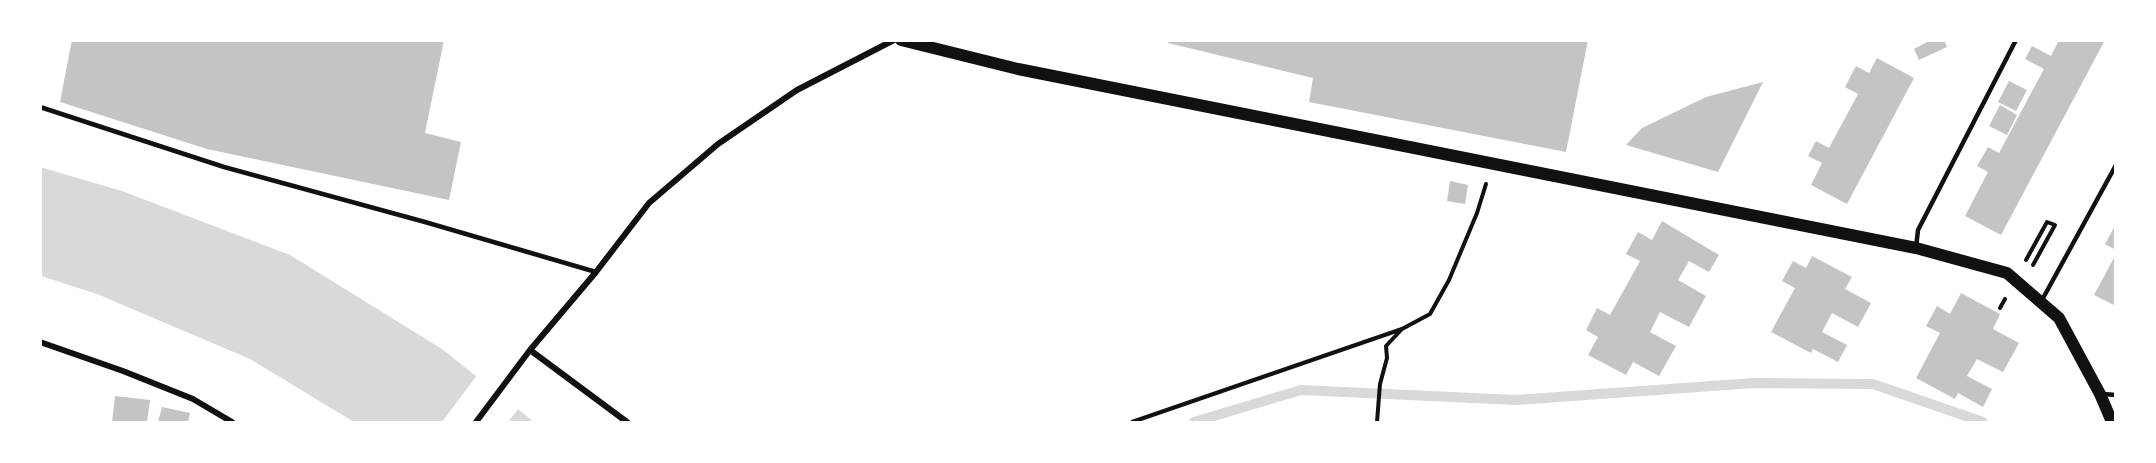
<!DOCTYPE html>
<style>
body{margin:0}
#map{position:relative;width:2156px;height:463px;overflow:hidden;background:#fff;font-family:"Space Grotesk",sans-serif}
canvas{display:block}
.frame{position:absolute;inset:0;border:42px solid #fff;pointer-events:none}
</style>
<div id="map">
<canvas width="2156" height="463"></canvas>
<div class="frame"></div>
</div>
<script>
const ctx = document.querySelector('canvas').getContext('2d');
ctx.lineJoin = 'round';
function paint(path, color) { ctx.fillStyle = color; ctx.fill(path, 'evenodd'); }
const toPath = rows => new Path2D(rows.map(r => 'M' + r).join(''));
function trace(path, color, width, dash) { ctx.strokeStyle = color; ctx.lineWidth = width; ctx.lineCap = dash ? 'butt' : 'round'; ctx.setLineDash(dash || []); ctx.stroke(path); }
paint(toPath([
 [40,167,122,191,290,255,442,349,534,422,354,422,250,359,97,294,41,276]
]), '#d9d9d9');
paint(toPath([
 [478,374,519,408,508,422,442,422]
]), '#fff');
trace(toPath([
 [1194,422,1301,390,1516,400,1754,383,1873,384,1983,422]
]), '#d9d9d9', 10);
paint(toPath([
 [72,40,444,40,425,133,461,142,449,200,207,149,60,102],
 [1169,40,1588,40,1566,152,1309,102,1313,78,1168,43],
 [1931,40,1944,40,1947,47,1919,60,1914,49],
 [2059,40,2105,40,2001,235,1965,216,1988,172,1977,166,1988,147,1999,153,2044,69,2025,59,2032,46,2051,56],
 [1877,58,1914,78,1847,204,1811,185,1822,163,1808,156,1816,141,1829,148,1858,94,1845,87,1856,66,1869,73],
 [2009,81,2027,90,2016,111,1998,102],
 [1763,82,1718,172,1626,145,1642,128,1706,97],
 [2000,105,2017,115,2007,135,1989,126],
 [1450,181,1468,185,1465,204,1447,201],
 [1662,221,1719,255,1709,272,1689,261,1678,280,1706,296,1689,327,1660,312,1650,332,1676,346,1659,376,1633,362,1626,375,1588,355,1598,337,1586,330,1597,308,1610,315,1640,261,1626,254,1638,232,1652,240],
 [2116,224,2116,250,2105,244],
 [2116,254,2116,306,2094,295],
 [1812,256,1852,277,1845,289,1871,303,1858,327,1832,313,1822,332,1847,345,1838,362,1813,349,1811,353,1771,332,1795,288,1782,281,1793,261,1806,268],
 [1961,293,2000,314,1993,329,2019,343,2003,372,1977,359,1967,376,1992,389,1983,407,1958,393,1955,399,1916,378,1940,333,1926,326,1937,306,1950,314],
 [115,396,150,400,147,422,112,422],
 [162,407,190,413,188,422,158,422]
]), '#c4c4c4');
trace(toPath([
 [2026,260,2047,222,2055,225,2033,265],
 [2000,308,2005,299],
 [1132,422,1402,329],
 [1377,422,1380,384,1387,358,1386,346,1402,329,1430,314,1449,280,1477,213,1486,184]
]), '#111', 4);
trace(toPath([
 [40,107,224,167,425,222,596,272],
 [1916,248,1918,230,2016,40],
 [2042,300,2116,165],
 [2103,394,2116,395]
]), '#111', 4.5);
trace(toPath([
 [40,342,123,371,193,399,232,422],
 [530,350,627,422],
 [476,422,530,350,596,272,649,203,718,144,797,90,894,40]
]), '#111', 6);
trace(toPath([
 [901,40,1018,69,1916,248,2007,273,2059,318,2100,394,2112,422]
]), '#111', 12);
</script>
